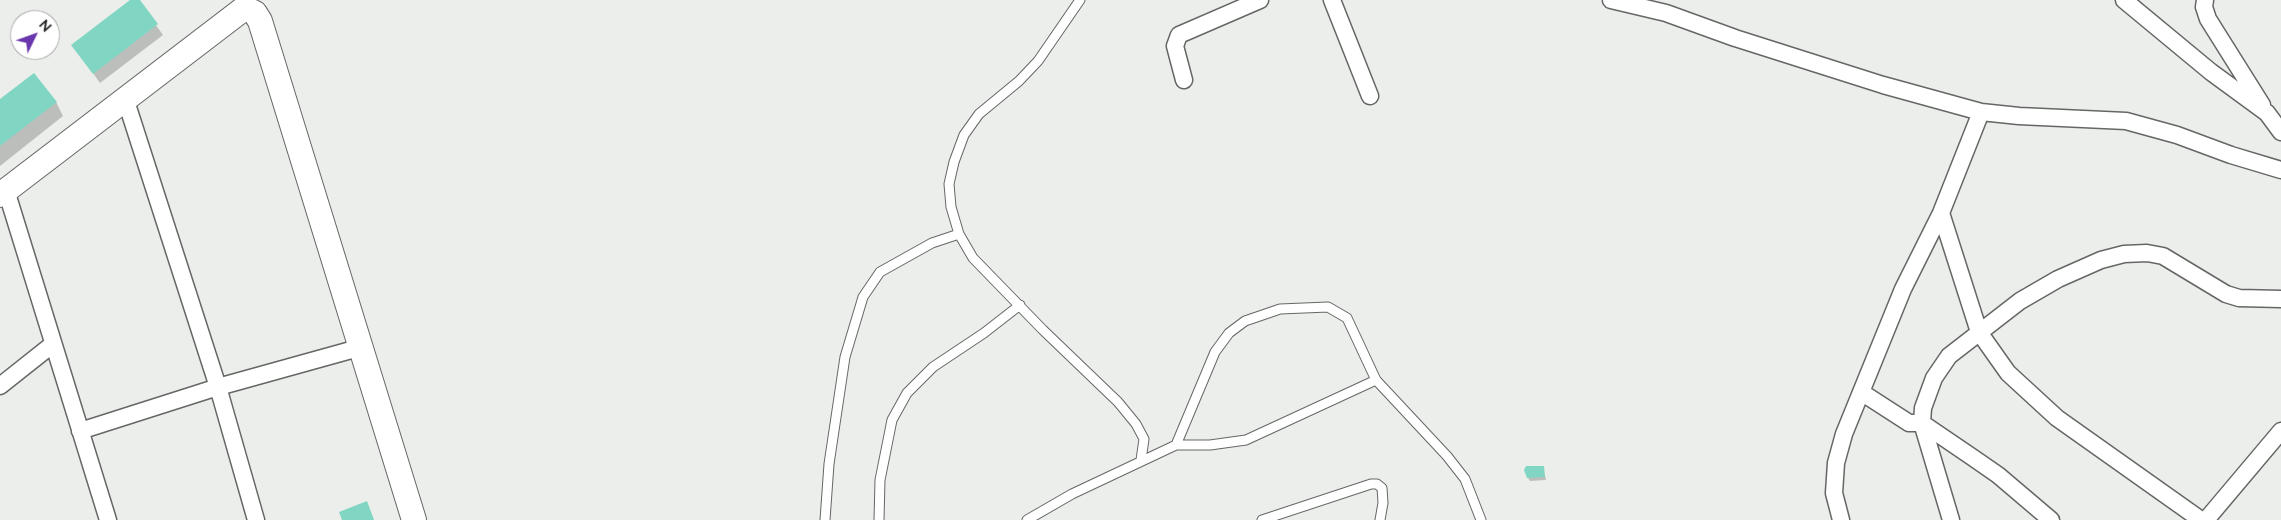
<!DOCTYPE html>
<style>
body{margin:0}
#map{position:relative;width:2281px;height:520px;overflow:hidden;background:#ebeeeb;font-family:Mulish,sans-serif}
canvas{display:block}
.north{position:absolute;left:10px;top:10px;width:50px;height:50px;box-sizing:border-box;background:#fff;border:1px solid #a7a7a7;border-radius:50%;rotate:48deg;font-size:14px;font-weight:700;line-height:20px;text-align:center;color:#222322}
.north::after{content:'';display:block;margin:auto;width:18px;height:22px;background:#6936ad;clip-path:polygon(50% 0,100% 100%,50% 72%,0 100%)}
</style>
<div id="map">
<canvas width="2281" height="520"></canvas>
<div class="north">N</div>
</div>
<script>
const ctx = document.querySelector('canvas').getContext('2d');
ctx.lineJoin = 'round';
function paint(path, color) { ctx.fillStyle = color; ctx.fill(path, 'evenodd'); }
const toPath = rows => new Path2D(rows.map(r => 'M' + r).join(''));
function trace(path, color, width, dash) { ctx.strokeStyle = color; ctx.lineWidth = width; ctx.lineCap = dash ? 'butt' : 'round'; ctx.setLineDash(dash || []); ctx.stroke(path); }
paint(toPath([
 [132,0,138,0,163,35,100,83,73,45],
 [0,101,56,102,63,116,0,166],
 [1543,468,1546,480,1530,481,1528,478]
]), '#0003');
paint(toPath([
 [130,0,140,0,158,24,93,74,71,45],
 [34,73,57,102,0,146,0,99],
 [1526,466,1544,466,1545,477,1527,478,1524,470],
 [367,501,374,520,342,520,339,512]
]), '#81d5c3');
const lane = toPath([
 [1080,0,1038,61,1019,81,979,114,964,135,954,162,949,184,951,207,959,234,973,258,1043,330,1118,402,1136,424,1144,439,1141,460],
 [1176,445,1215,352,1229,333,1245,321,1280,309,1328,307,1347,318,1376,380,1447,456,1465,479,1481,520],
 [825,520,829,464,845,357,863,297,880,272,932,243,959,234],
 [879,520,880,480,892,420,907,393,933,367,984,333,1020,305],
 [1027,520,1072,494,1176,445,1210,445,1246,440,1376,380],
 [1262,520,1371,484,1377,484,1382,488,1383,503,1380,520]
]);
const street = toPath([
 [1332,0,1370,96],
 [1611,0,1666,13,1735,38,1883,85,1981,112],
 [2124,0,2211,72,2267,113,2281,132],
 [2205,0,2204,7,2208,19,2262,105],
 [1184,80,1175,46,1179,35,1260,0],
 [125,98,218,387,256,520],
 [6,190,108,520],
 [1941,213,1979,332,2008,373,2057,418,2201,520],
 [0,386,53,344],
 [1861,392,1909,423,1922,423,1972,457,1998,475,2051,520],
 [80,431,218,387,362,347],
 [1841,520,1834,493,1836,463,1844,434,1903,289,1941,213,1981,112,2019,116,2126,121,2177,135,2231,155,2281,170],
 [1951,520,1922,423,1923,408,1934,378,1949,356,2020,301,2058,279,2101,260,2124,254,2147,253,2163,256,2226,294,2239,298,2281,299],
 [2206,520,2281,431]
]);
const secondary = toPath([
 [0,195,242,10,249,10,255,13,260,21,414,520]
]);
trace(lane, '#656765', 11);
trace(street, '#656765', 19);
trace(secondary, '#656765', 26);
trace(lane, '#fff', 9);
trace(street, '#fff', 16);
trace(secondary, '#fff', 24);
</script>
